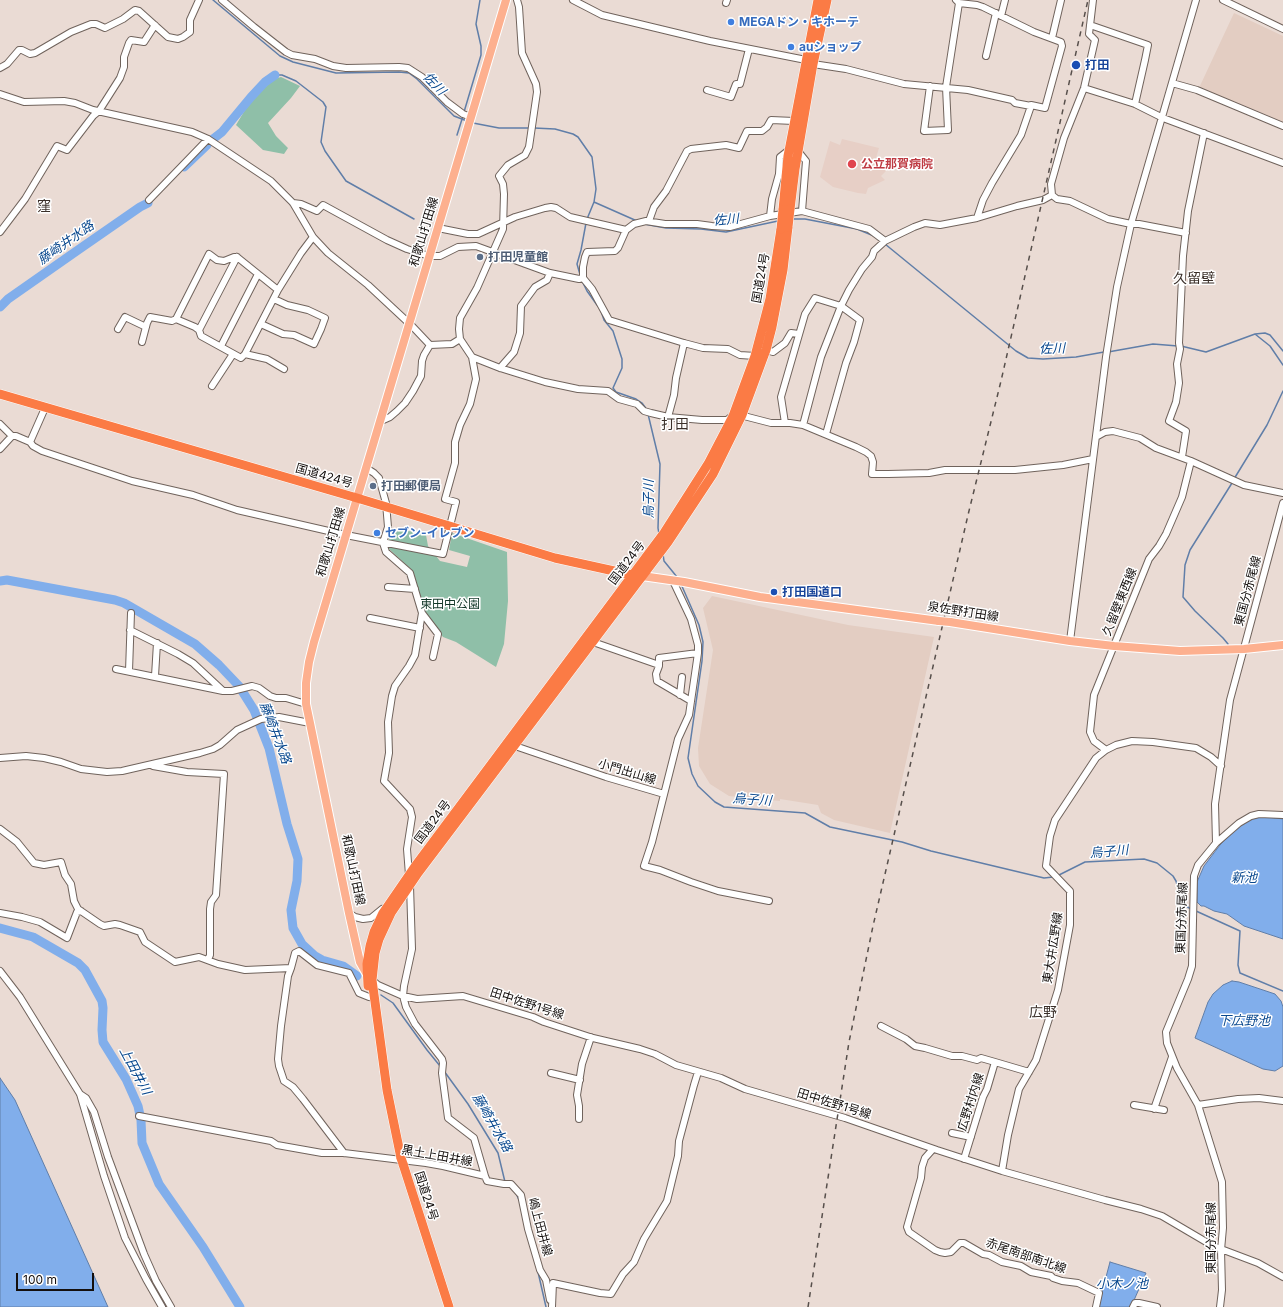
<!DOCTYPE html>
<meta charset="utf-8">
<style>
body{margin:0}
#map{position:relative;width:1283px;height:1307px;overflow:hidden;background:#eadbd4;font-family:Inter,sans-serif}
canvas{display:block}
.scale{position:absolute;left:16px;top:1273px;width:78px;height:18px;box-sizing:border-box;border:2px solid #140f0d;border-top:0;padding-left:5px;font-size:12px;line-height:14px;white-space:nowrap;color:#140f0d;-webkit-text-stroke:3px #fff;paint-order:stroke}
</style>
<div id="map">
<canvas width="1283" height="1307"></canvas>
<div class="scale">100 m</div>
</div>
<script>
const ctx = document.querySelector('canvas').getContext('2d');
ctx.lineJoin = 'round';
function paint(path, color) { ctx.fillStyle = color; ctx.fill(path, 'evenodd'); }
const toPath = rows => new Path2D(rows.map(r => 'M' + r).join(''));
function trace(path, color, width, dash) { ctx.strokeStyle = color; ctx.lineWidth = width; ctx.lineCap = dash ? 'butt' : 'round'; ctx.setLineDash(dash || []); ctx.stroke(path); }
function write(font, color, halo, rows, align = 'center') {
  ctx.font = font + ' Inter,"Noto Sans JP",sans-serif'; ctx.lineWidth = 3; ctx.setLineDash([]); ctx.textBaseline = 'middle'; ctx.strokeStyle = halo; ctx.fillStyle = color; for (const [text, x, y, turn = 0] of rows) {
    ctx.save(); ctx.translate(x, y); ctx.rotate((+turn || 0) * Math.PI / 180); ctx.textAlign = isNaN(turn) ? turn : align; if (halo) ctx.strokeText(text, 0, 0); ctx.fillText(text, 0, 0); ctx.restore();
  }
}
paint(toPath([
 [1234,13,1283,36,1283,124,1199,88],
 [712,596,848,625,934,637,890,833,834,820,821,813,818,805,780,799,780,801,729,796,710,784,699,766,698,748,713,650,703,608]
]), '#e3cdc2');
paint(toPath([
 [842,139,879,148,876,158,886,171,881,176,885,180,868,188,866,194,858,193,833,187,820,177,830,141,840,145]
]), '#e7cfc6');
paint(toPath([
 [281,77,300,86,291,98,268,123,276,136,288,148,284,154,263,150,236,125,251,100,274,79],
 [400,529,426,535,428,546,440,561,467,567,470,556,449,550,452,533,507,552,508,601,504,644,496,667,456,642,443,637,425,612,413,571,388,548,389,538]
]), '#8fbfa8');
const water = toPath([
 [1260,816,1283,819,1283,939,1244,926,1227,914,1214,911,1204,906,1201,906,1197,902,1197,882,1204,866,1220,845,1238,826,1249,819,1260,816],
 [1232,981,1239,982,1275,994,1281,1001,1283,1007,1283,1066,1275,1071,1263,1069,1195,1038,1208,1002,1213,994,1223,985,1232,981],
 [0,1078,15,1100,108,1307,0,1307,0,1078],
 [1110,1262,1146,1273,1131,1307,1098,1307,1110,1262]
]);
paint(water, '#81aeeb');
trace(water, '#607ea8', 1);
trace(toPath([
 [213,0,280,56,293,62,336,73,399,72,409,73,417,79,454,116,467,121],
 [275,75,282,75,296,81,323,102,326,107,321,142,325,151,346,181,414,219],
 [464,112,481,55,481,46,476,24,480,0],
 [473,123,499,128,531,128],
 [534,128,555,129,573,134,578,137,592,157,596,189,594,202,637,221],
 [457,135,463,116],
 [587,219,594,202],
 [792,219,805,219,857,229,874,236],
 [644,224,666,228,701,229,726,232,778,221],
 [885,244,1016,351,1028,358,1043,359,1076,357,1104,352],
 [581,278,577,264,581,250,586,223],
 [582,281,587,291,597,305],
 [601,311,604,320,613,331,622,359,622,368,613,388,616,392,636,399,642,403,647,410],
 [1255,334,1270,346,1283,365],
 [1181,346,1206,352,1255,334,1265,333,1270,335,1283,351],
 [1108,352,1153,344,1178,346],
 [648,414,660,464,658,528,659,534],
 [1234,479,1267,425,1283,391],
 [663,554,664,561,677,577],
 [681,584,699,625,703,642,702,661,688,758,692,774,698,786,715,802,724,807,805,813,830,827,902,842,931,851,1044,878,1053,877],
 [1228,644,1223,638,1195,611,1183,597,1185,565,1190,550,1232,483],
 [1059,875,1085,862,1144,859,1157,863,1173,876,1176,881,1182,902,1184,905,1191,909],
 [1196,911,1240,931,1238,965,1240,973,1283,991],
 [381,995,393,1003,427,1050,440,1066],
 [444,1071,468,1104,498,1153,505,1182],
 [516,1193,519,1200],
 [538,1272,546,1307]
]), '#607ea8', 1.5);
trace(toPath([
 [213,139,222,132,251,97,265,82,275,75],
 [184,167,207,145],
 [0,307,8,299,78,250,140,207,148,203],
 [0,581,7,580,115,600,124,603,195,644,219,665,239,686,254,710,269,748,287,824,298,859,297,881,291,910,293,928,302,944,315,956,322,960,343,966,357,976],
 [0,928,33,937,78,963,85,970,102,1001,103,1008,102,1030,103,1042,126,1079,138,1106,141,1120,142,1143,159,1184,203,1247,240,1307]
]), '#81aeeb', 9);
const minor = toPath([
 [222,0,254,27,286,52,292,55,315,59,333,66,346,68,399,67,408,68,422,77,447,102,463,114,471,117],
 [573,0,602,15,710,41,806,60,813,64,846,69,904,84,968,90,1012,100,1015,103,1031,106,1031,105,1045,108,1062,46,1061,42,1034,32,983,7,977,5,959,3,956,0],
 [1093,0,1089,34,1095,40,1084,88,1064,138,1051,184,1052,195,1057,199,1070,201,1108,219,1131,224,1139,224,1186,233],
 [1223,0,1283,29],
 [726,3,727,0],
 [1001,16,1005,0],
 [1090,25,1148,45,1145,60,1135,104],
 [1052,38,1061,0],
 [986,56,996,13],
 [0,68,7,64,19,50,22,50,30,54,35,53,71,32,91,24,96,24,105,28,123,19,135,10,139,11,168,37,178,39,183,37,190,32,190,20,199,0],
 [1172,83,1197,90,1283,126],
 [930,86,924,131,948,130,946,87,959,3],
 [1084,88,1135,104,1163,118,1283,163],
 [707,90,731,97,736,84,740,84,749,49],
 [0,94,24,102,64,101,75,103,93,110,192,132,208,139,271,181,293,203,313,237,328,253,368,285,412,326,430,345,452,344,460,339],
 [798,151,806,161,802,211],
 [149,200,208,139],
 [293,203,301,204,317,211,323,205,387,240,407,249,429,256,440,256,458,247,476,246,550,273,579,279,583,278],
 [770,216,772,199,779,174,780,157,789,150],
 [977,218,983,200,992,183,1021,135,1031,106],
 [649,221,654,207,666,191,687,151,691,149,726,145,739,148,747,131,762,131,767,127,771,120,794,121],
 [438,228,468,234,478,234,515,217,545,208,551,207,556,208,570,217,626,230,634,224,646,221,665,224,697,224,712,226,730,227,770,216,802,211,869,229,885,241],
 [626,230,618,248,615,251,587,252,585,257,583,267,583,278,592,289,609,320,684,343,703,348,728,349,740,355,755,356,766,350,773,352,785,343,791,333,799,334],
 [0,232,25,199,57,146,67,150,93,116,99,111,120,78,124,67,124,57,129,43,131,40,144,42,155,25],
 [237,257,278,290,245,354,241,358,201,336,199,330,237,257],
 [278,290,301,253,313,237],
 [176,319,209,254,217,260,224,261,234,257,237,257],
 [261,324,283,334,294,335,314,344,321,329,325,318,308,310,287,305,274,299],
 [118,329,125,317,146,327],
 [142,342,147,323,150,317,172,321,176,319,195,327,199,330],
 [221,346,258,274],
 [245,354,267,359,284,369],
 [472,357,500,368,545,382,578,389,608,391,619,399,637,404,644,411,651,413,668,417,702,420,727,420,731,417],
 [500,368,514,352,520,333,521,306,535,287,547,280,550,273],
 [212,386,233,354],
 [740,415,771,423,790,423,803,425,856,447,866,452,871,456,873,462,872,474,888,474,929,473,945,470,1015,470,1063,465,1093,459],
 [668,417,674,395,676,378,684,343],
 [381,421,390,417,397,411,405,403,413,391,421,376,422,361,424,355,430,345],
 [785,423,781,397,805,314,815,298,841,306,860,320,854,342,846,363,826,434],
 [0,424,12,436,16,436,30,442,33,446,42,451,132,481,193,495,237,510,346,535,443,554,456,502,445,499,455,463,455,442,460,425,470,404,476,379,472,357,460,339,459,329,460,318,477,288,503,229,504,194,503,184,499,176,508,165,525,155,529,147,537,92,536,84,522,53,519,7,517,0],
 [803,425,821,357,841,306,849,290,862,269,872,257,874,251,885,241,914,227,925,223,940,225,977,218,1017,206,1043,200,1052,195],
 [1096,437,1105,432,1113,431,1140,438,1156,448,1191,461,1244,485,1283,493],
 [30,442,45,408],
 [0,449,12,436],
 [1182,457,1186,431,1169,421,1176,402,1179,383,1177,364,1180,349,1179,343,1183,256,1188,211,1204,133],
 [366,468,374,473,379,478,386,503,388,527,383,543,386,552,410,573,422,613,415,655,409,666,395,686,392,696,388,722,389,753,384,781,410,809,412,817,407,849,409,875],
 [673,581,691,619,698,645,698,653,689,715,678,739,652,842,644,866,660,870,691,882,718,891,769,901],
 [388,587,415,589],
 [422,613,438,634,433,657],
 [370,618,420,628],
 [130,630,178,654,193,663,222,690],
 [1070,641,1106,357,1117,287,1131,224,1196,0],
 [593,642,659,665],
 [116,669,223,691,232,691,252,686,259,688,270,696,276,698,286,698,306,704],
 [129,671,131,613],
 [155,676,157,643],
 [680,695,682,677],
 [691,701,657,681,656,674,659,666,659,658,698,653],
 [515,746,606,777,664,794],
 [1106,750,1094,741,1090,732,1094,695,1149,559,1159,546,1166,534,1182,497,1191,461],
 [0,758,26,756,44,758,61,762,81,769,107,772,122,771,200,753,213,749,220,745,237,730,261,719,279,717,310,723],
 [153,766,187,772,224,774,216,895,211,902,210,909,210,955,208,960],
 [0,829,17,842,34,863,44,865,61,862,65,875,71,884,74,901,78,909,100,924,104,926,115,924,120,925,140,932,145,942,175,962,199,957,218,964,245,970,291,968,295,953,299,951,317,965,349,973,359,993,369,997],
 [1216,843,1239,823,1251,816,1259,814,1283,815],
 [0,913,22,917,40,922,67,938,77,912,81,911],
 [349,913,355,917,363,919,371,918,382,909],
 [291,968,288,976,281,1026,278,1059,279,1066,284,1081,293,1087,303,1099,344,1153],
 [0,971,20,997,80,1094,104,1176,125,1238,146,1279,162,1307],
 [372,980,378,985,403,996,417,999,463,996,533,1017,544,1022,593,1038,640,1049,655,1054,676,1065,721,1078,745,1089,845,1118,937,1150,1002,1171,1105,1200,1141,1209,1162,1216,1213,1246,1258,1263,1283,1277],
 [881,1026,906,1039,915,1046,925,1048,952,1056,962,1056,977,1060,981,1058,995,1062],
 [551,1073,580,1080],
 [80,1094,86,1098,94,1112,108,1157,144,1254,156,1281,171,1307],
 [1134,1105,1164,1110],
 [1198,1105,1238,1099,1259,1098,1283,1101],
 [1154,1109,1172,1057],
 [139,1116,271,1141,277,1145,322,1153,344,1153,426,1163,443,1166,485,1176,474,1138,448,1118,442,1073,443,1063,442,1059,415,1024,406,1007,403,996,404,986,412,949,410,886],
 [579,1119,579,1106,577,1095,582,1064,591,1037],
 [952,1133,971,1137],
 [933,1149,925,1158,922,1167,921,1178,907,1227,909,1232,935,1250,940,1252,945,1253,951,1252,960,1243,964,1243,983,1254,989,1255,1002,1262,1021,1266,1031,1272,1051,1276,1053,1278,1062,1281,1078,1283,1099,1293,1096,1307],
 [964,1159,983,1097,987,1089,995,1062,1029,1072],
 [1002,1171,1008,1135,1019,1089,1036,1060,1058,990,1070,925,1070,891,1046,866,1050,836,1055,820,1096,758,1106,750,1116,745,1132,741,1153,742,1196,748,1211,757,1221,766],
 [485,1176,487,1181,504,1184,511,1184,521,1195,528,1229,540,1270,546,1280,550,1300],
 [552,1307,553,1283,600,1293,611,1294,623,1274,634,1262,644,1239,667,1201,678,1156,679,1141,694,1085,698,1072],
 [1133,1307,1135,1303,1139,1303,1157,1307],
 [1220,1307,1222,1290,1221,1250,1223,1228,1222,1182,1198,1105,1177,1068,1167,1043,1166,1032,1188,979,1192,966,1194,876,1198,865,1216,843,1215,804,1230,700,1283,503]
]);
const major = toPath([
 [642,576,684,582,760,597,939,621],
 [950,622,1070,641,1114,646,1180,651,1244,649,1283,645],
 [368,976,360,962,349,913,310,723,306,704,306,683,309,662,314,642,506,0]
]);
const highway = toPath([
 [790,209,795,169,813,64,827,0],
 [783,210,788,156,818,0],
 [0,394,357,498,555,558,637,576],
 [368,986,367,964,370,946,374,932,383,913,416,865,664,533,708,464,733,416,755,356,770,299,781,229],
 [401,1158,387,1090,372,980,375,953,379,939,391,913,418,873,668,542,713,474,742,415,766,350,772,327,783,270,788,227],
 [403,1164,449,1307]
]);
trace(minor, '#70635c', 8);
trace(major, '#fff', 10);
trace(highway, '#fff', 10);
trace(minor, '#fff', 6);
trace(major, '#fdb08f', 8);
trace(highway, '#fb7b45', 9);
trace(toPath([
 [808,1307,849,1042,873,926,968,515,1001,381,1088,0]
]), '#574f4b', 1.5, [5, 5]);
const majorBridge = toPath([
 [939,621,950,622]
]);
const highwayBridge = toPath([
 [788,227,790,209],
 [781,229,783,210],
 [401,1158,403,1164]
]);
trace(majorBridge, '#fff', 10, []);
trace(highwayBridge, '#fff', 10, []);
trace(majorBridge, '#fdb08f', 8);
trace(highwayBridge, '#fb7b45', 9);
for (const [x, y, r, color] of [
 [731,22,4,"#3f7fe0"],
 [791,47,4,"#3f7fe0"],
 [1076,65,5,"#1a4fb4"],
 [852,164,5,"#e0444e"],
 [480,257,4,"#5c6f8a"],
 [373,486,4,"#5c6f8a"],
 [377,533,4,"#3f7fe0"],
 [774,592,4,"#1a4fb4"]
]) { const dot = new Path2D(); dot.arc(x, y, r, 0, 2 * Math.PI); ctx.fillStyle = color; ctx.fill(dot); trace(dot, '#fff', 1.5); }
write('bold 12px', '#366cbe', '#fff', [
 ["MEGAドン・キホーテ",739,22],
 ["auショップ",799,47],
 ["セブン-イレブン",385,533]
], 'left');
write('bold 12px', '#164399', '#fff', [
 ["打田",1085,65],
 ["打田国道口",782,592]
], 'left');
write('bold 12px', '#be3a42', '#fff', [
 ["公立那賀病院",861,164]
], 'left');
write('12px', '#140f0d', '#fff', [
 ["和歌山打田線",424,232,-73],
 ["国道24号",761,278,-80],
 ["国道424号",324,476,16],
 ["和歌山打田線",331,542,-73],
 ["国道24号",627,563,-53],
 ["東国分赤尾線",1248,591,-75],
 ["久留壁東西線",1120,602,-68],
 ["泉佐野打田線",963,612,9],
 ["小門出山線",627,772,17],
 ["国道24号",433,822,-53],
 ["和歌山打田線",353,870,78],
 ["東国分赤尾線",1182,918,-88],
 ["東大井広野線",1053,948,-81],
 ["田中佐野1号線",527,1004,18],
 ["広野村内線",971,1102,-72],
 ["田中佐野1号線",834,1104,17],
 ["黒土上田井線",437,1156,10],
 ["国道24号",426,1196,72],
 ["嶋上田井線",540,1227,75],
 ["東国分赤尾線",1211,1238,-90],
 ["赤尾南部南北線",1026,1256,19]
]);
write('bold 12px', '#4e5e75', '#fff', [
 ["打田児童館",488,257],
 ["打田郵便局",381,486]
], 'left');
write('12px', '#103627', '#fff', [
 ["東田中公園",450,604]
]);
write('italic 13px', '#09488e', '#fff', [
 ["佐川",434,84,46],
 ["佐川",726,220,-5],
 ["藤崎井水路",66,243,-35],
 ["佐川",1052,349,-2],
 ["烏子川",649,499,-90],
 ["藤崎井水路",275,733,69],
 ["烏子川",752,800,4],
 ["烏子川",1109,852,-5],
 ["新池",1244,878],
 ["下広野池",1244,1021],
 ["上田井川",135,1071,62],
 ["藤崎井水路",492,1123,60],
 ["小木ノ池",1122,1284]
]);
write('14px', '#3a2f29', '#fff', [
 ["窪",44,207],
 ["久留壁",1194,279],
 ["打田",675,425],
 ["広野",1043,1013]
]);
</script>
